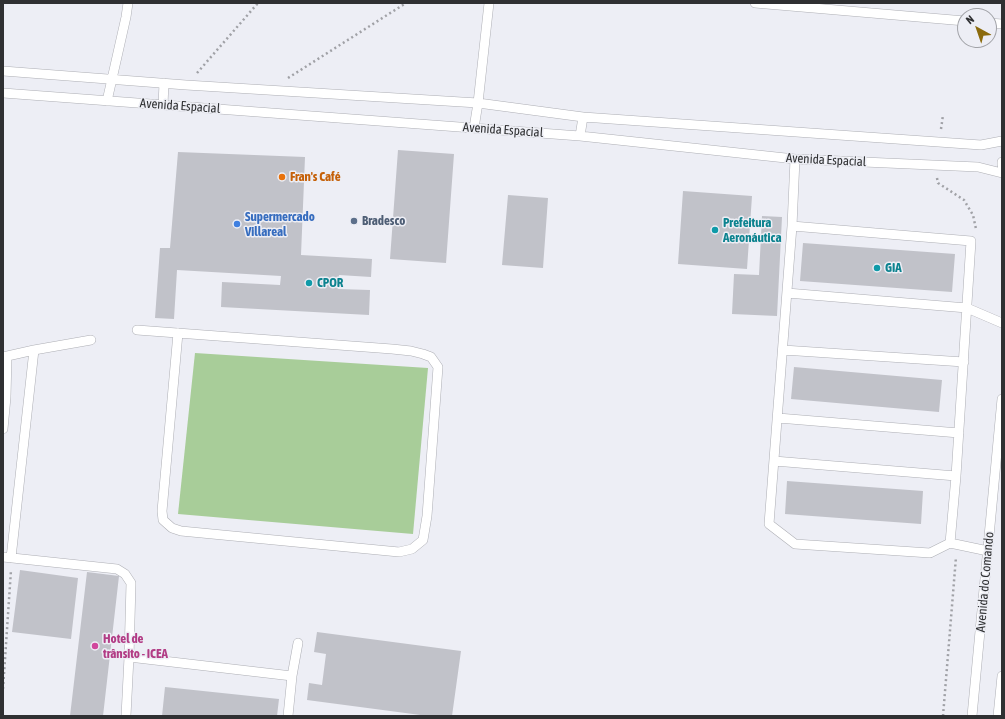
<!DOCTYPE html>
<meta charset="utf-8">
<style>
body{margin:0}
#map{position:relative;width:1005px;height:719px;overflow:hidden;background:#edeef5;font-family:"Asap Condensed",sans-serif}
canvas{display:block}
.frame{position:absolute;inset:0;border:4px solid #2f3032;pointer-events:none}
.north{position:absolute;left:957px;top:8px;width:40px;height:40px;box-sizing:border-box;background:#edeef5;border:1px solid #a1a2a7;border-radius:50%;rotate:320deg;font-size:11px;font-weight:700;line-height:16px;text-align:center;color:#2f3032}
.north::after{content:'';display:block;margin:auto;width:14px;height:18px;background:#8c6b0d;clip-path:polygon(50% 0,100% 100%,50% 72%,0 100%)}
</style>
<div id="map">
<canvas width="1005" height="719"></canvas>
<div class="frame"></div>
<div class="north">N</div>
</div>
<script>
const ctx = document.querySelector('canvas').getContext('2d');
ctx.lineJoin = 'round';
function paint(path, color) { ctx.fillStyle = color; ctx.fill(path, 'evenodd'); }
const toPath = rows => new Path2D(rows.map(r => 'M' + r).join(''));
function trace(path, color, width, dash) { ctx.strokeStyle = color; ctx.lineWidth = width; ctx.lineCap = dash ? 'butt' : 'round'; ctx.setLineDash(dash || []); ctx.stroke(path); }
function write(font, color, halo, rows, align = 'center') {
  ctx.font = font + ' "Asap Condensed",sans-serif'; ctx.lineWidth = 3; ctx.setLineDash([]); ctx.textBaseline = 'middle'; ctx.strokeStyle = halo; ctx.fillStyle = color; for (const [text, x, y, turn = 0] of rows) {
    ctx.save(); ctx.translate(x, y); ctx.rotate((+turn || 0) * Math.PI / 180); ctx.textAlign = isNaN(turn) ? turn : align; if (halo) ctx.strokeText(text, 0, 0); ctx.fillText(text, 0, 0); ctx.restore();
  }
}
paint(toPath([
 [195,353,428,368,413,534,178,514]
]), '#a8cd99');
paint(toPath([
 [398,150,454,154,446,263,390,259],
 [178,152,305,157,301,255,372,259,371,277,339,275,338,289,370,290,369,315,221,307,222,282,280,285,281,276,177,270,174,319,155,318,160,248,170,248],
 [683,191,752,196,747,269,678,264],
 [508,195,548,198,543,268,502,265],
 [762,216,782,217,777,316,732,314,734,274,759,275],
 [803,243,955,254,952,292,800,281],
 [794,367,942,380,939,412,791,399],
 [787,481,923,491,921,524,785,514],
 [20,570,78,578,71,639,12,632],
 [87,572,119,576,103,716,70,716],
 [317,632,461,651,452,716,428,716,307,700,309,683,322,685,326,654,314,652],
 [165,687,279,699,277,716,162,716]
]), '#c1c2c9');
const lane = toPath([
 [755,3,965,21],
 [989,23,1002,24],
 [3,71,186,85,478,103,583,117,981,145,1002,141],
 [3,93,580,136,795,159,978,167,1002,173],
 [107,101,126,17,128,3],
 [163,105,164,83],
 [474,128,478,103,489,3],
 [580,136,583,117],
 [795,159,792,226,769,524,795,544,930,553,950,543,988,551],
 [1002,162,1002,165],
 [792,226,971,241,956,476,950,543],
 [787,293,967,308,1002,323],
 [137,330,392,349,411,351,423,354,431,357,438,367,427,516,423,540,412,549,399,552,181,531,172,528,163,520,162,511,178,333],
 [783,350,964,362],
 [3,357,34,350,91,340],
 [778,418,959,433],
 [3,429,6,397,7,356],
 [774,461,956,476],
 [3,557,117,569,125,574,131,583,129,657,126,716],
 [11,558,34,350],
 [129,657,292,676],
 [288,716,292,676,298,643],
 [972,716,1002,399],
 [998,716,1002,676]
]);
trace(lane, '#adaeb4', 10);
trace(toPath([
 [197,73,258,3],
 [288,78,406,3],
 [941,129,943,115],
 [937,178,938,183,964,200,973,215,976,229],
 [3,689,11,570],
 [943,716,956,557]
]), '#a0a1a6', 2.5, [2, 3]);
trace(lane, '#fff', 9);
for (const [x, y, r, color] of [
 [282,177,4,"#e8710a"],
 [354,221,4,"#5c6f8a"],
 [237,224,4,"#3f7fe0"],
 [715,230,4,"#0f9aa8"],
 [877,268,4,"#0f9aa8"],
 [309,283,4,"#0f9aa8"],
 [95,646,4,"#d1479c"]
]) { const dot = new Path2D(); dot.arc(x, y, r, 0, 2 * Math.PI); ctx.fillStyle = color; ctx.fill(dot); trace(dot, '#edeef5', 1.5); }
write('13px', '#2f3032', '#edeef5', [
 ["Avenida Espacial",180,106,4],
 ["Avenida Espacial",503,130,4],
 ["Avenida Espacial",826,160,3],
 ["Avenida do Comando",985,582,-85]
]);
write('bold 13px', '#c56008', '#edeef5', [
 ["Fran's Café",290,177]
], 'left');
write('bold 13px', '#366cbe', '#edeef5', [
 ["Supermercado",245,217],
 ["Villareal",245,232]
], 'left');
write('bold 13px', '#4e5e75', '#edeef5', [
 ["Bradesco",362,221]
], 'left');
write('bold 13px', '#0d838f', '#edeef5', [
 ["Prefeitura",723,223],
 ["Aeronáutica",723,238],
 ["GIA",885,268],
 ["CPOR",317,283]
], 'left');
write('bold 13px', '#b23c85', '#edeef5', [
 ["Hotel de",103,639],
 ["trânsito - ICEA",103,654]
], 'left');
</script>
